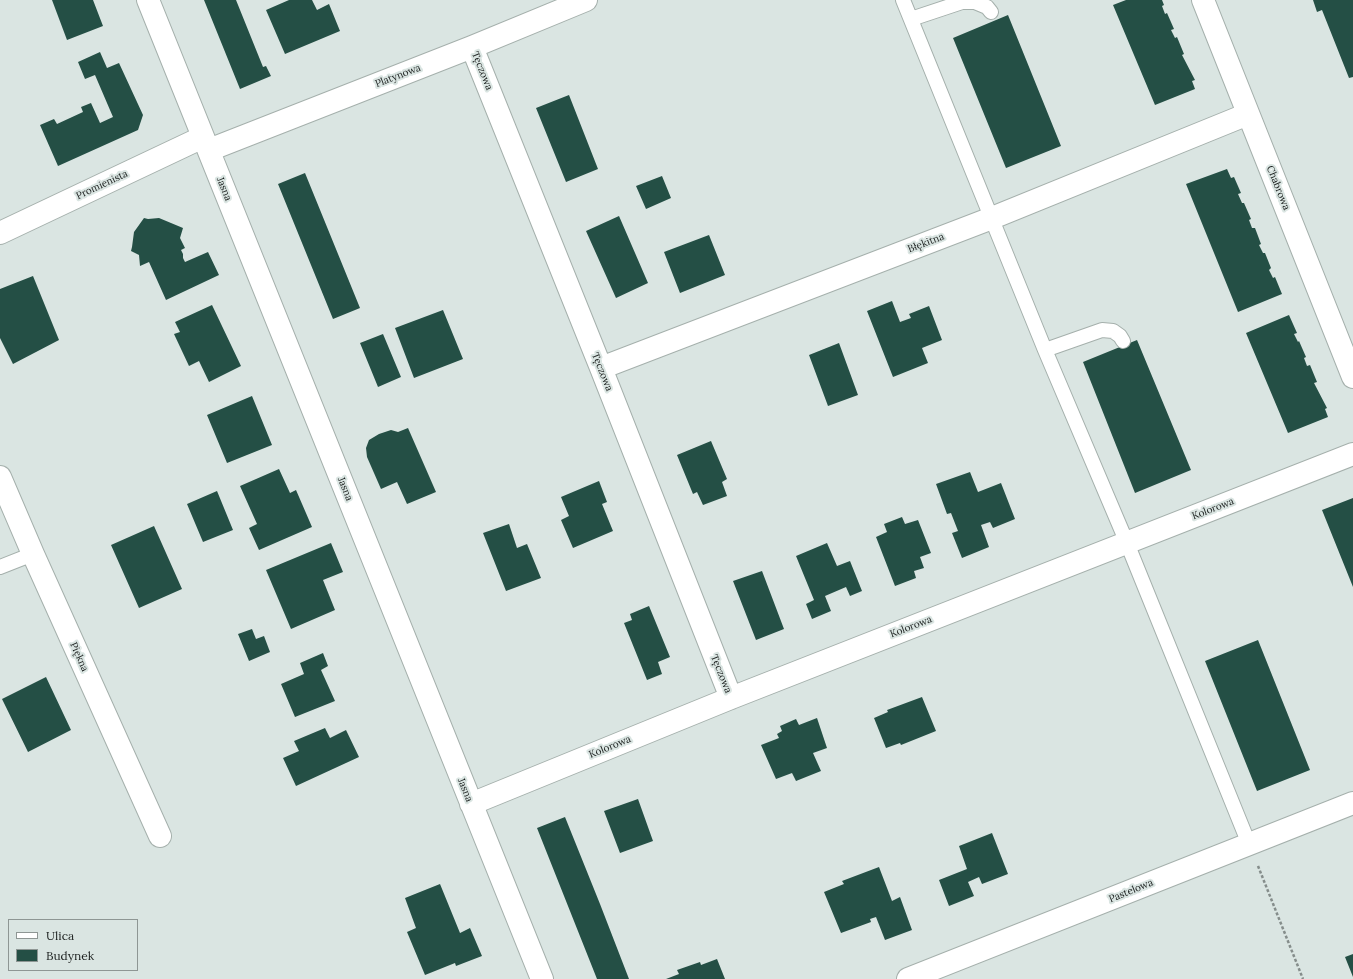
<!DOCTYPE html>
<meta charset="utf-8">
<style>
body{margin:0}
#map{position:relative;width:1353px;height:979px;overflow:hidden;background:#dae5e2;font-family:Lora,serif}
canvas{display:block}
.legend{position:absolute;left:8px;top:919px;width:130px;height:52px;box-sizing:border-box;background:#dae5e2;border:1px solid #8e9694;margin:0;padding:5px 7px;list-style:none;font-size:12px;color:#1b1f1e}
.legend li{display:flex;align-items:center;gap:8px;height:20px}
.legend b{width:20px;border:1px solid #8e9694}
</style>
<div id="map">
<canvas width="1353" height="979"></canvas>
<ul class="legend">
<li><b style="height:5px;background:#fff"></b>Ulica</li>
<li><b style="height:11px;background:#244f45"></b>Budynek</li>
</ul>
</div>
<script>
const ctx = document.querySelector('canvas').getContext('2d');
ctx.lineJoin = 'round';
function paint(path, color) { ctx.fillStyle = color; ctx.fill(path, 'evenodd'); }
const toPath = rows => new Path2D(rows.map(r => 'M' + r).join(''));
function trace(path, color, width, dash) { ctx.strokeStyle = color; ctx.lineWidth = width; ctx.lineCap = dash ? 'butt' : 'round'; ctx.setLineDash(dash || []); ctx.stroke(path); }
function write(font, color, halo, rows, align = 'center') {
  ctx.font = font + ' Lora,serif'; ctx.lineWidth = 4; ctx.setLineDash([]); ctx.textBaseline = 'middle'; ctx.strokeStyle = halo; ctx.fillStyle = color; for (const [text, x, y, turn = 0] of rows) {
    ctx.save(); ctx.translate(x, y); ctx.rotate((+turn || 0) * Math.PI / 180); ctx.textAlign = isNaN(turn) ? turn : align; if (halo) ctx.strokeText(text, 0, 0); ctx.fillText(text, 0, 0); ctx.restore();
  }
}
paint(toPath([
 [52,0,93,0,103,26,67,40],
 [204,0,236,0,263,67,266,66,271,76,240,89],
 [289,0,312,0,317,10,329,4,340,31,285,54,266,10],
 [1126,0,1162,0,1164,5,1162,6,1165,14,1167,13,1174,29,1171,30,1175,38,1177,37,1184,54,1182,55,1195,80,1192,81,1195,89,1155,105,1113,5],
 [1313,0,1353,0,1353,77,1349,78,1322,10,1317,12],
 [1008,15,1061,146,1006,168,953,38],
 [100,52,107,68,119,63,143,115,138,130,58,166,40,125,54,119,57,124,83,112,81,107,91,103,100,123,113,117,95,75,85,79,78,62],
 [569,95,598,169,566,182,536,108],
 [1227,169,1231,178,1234,177,1241,193,1238,194,1242,203,1244,203,1251,219,1249,220,1252,228,1255,228,1261,244,1259,245,1263,253,1265,253,1271,268,1269,270,1273,278,1275,277,1282,294,1238,312,1186,184],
 [305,173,360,308,333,319,278,184],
 [662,176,671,198,646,209,636,186],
 [619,216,648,283,616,298,586,231],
 [144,218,148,219,159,218,183,228,180,238,185,248,181,250,183,254,183,258,185,262,208,252,219,275,166,300,149,262,140,266,139,255,131,251,132,247,134,232],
 [709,235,725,275,680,293,664,252],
 [33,276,59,340,13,364,0,338,0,289],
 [892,301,900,322,911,318,909,314,929,306,942,340,922,348,928,363,893,377,867,311],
 [212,305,241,366,209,382,199,361,189,366,174,334,180,332,175,322],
 [443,310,463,359,414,378,395,328],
 [1289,315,1297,333,1294,334,1298,342,1299,341,1306,357,1304,358,1307,366,1310,365,1317,382,1314,383,1327,408,1325,409,1328,417,1288,433,1246,333],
 [383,334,401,377,378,387,360,343],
 [1137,340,1191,470,1135,493,1083,362],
 [839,343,858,395,828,406,809,355],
 [252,396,272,445,227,463,207,415],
 [408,428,436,492,407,504,397,482,381,489,367,457,366,448,369,440,379,434,391,430,398,432],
 [711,441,727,479,722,482,727,496,703,505,697,492,693,494,677,455],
 [279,469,290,493,296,490,312,527,259,550,249,528,257,524,240,486],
 [970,472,978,492,1001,483,1015,519,993,528,990,522,981,525,989,547,962,558,952,533,958,531,951,513,947,514,936,484],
 [599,481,607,502,602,504,613,531,573,548,561,520,569,516,561,497],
 [217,491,233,530,203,542,187,504],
 [1353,498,1353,587,1322,510],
 [902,517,905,524,918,520,931,553,920,557,924,568,914,571,916,578,895,586,876,537,887,532,884,524],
 [509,524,517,548,527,544,541,578,506,591,483,533],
 [154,526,182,589,139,608,111,545],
 [331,543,343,572,323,580,335,610,291,629,266,570],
 [827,543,837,566,850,561,862,591,850,596,846,587,825,596,831,611,812,619,806,604,814,600,796,556],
 [762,571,784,629,756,640,733,581],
 [649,606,670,657,658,662,662,674,647,680,624,623,632,620,630,614],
 [252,629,256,639,264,636,270,652,249,661,238,634],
 [1258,640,1310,770,1257,791,1205,661],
 [323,653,328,666,321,670,335,701,295,717,281,684,304,674,300,663],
 [46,677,71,730,28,752,2,699],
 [922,697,936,731,901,745,900,743,886,748,874,718,888,712,887,710],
 [817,718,827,748,813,753,821,771,796,781,792,773,776,779,761,745,779,738,777,734,782,731,780,726,796,719,799,725],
 [325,728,330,738,346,730,359,757,296,786,283,758,299,751,294,741],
 [638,799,653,841,620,853,604,811],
 [565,817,600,904,629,979,597,979,537,828],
 [992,833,1008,874,982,884,979,877,968,882,974,896,949,906,939,880,967,869,959,846],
 [879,867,892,901,900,897,912,930,885,940,876,917,870,919,871,922,841,933,824,892,844,884,842,881],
 [440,884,460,933,470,928,482,956,456,966,455,963,425,975,407,932,416,928,405,898],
 [1353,954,1353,977,1345,957],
 [717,959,725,979,666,979,679,974,677,970,700,962,701,965]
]), '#244f45');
const lane = toPath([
 [903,0,1045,350,1127,543,1249,844],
 [911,19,962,2,975,2,987,7,991,12],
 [1045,350,1102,330,1113,331,1120,336,1123,341],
 [0,567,33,554]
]);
const street = toPath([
 [148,0,542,979],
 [1203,0,1353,377],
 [472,47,601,368,731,698],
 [209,150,472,47,586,0],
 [0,233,203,137],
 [601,368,992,218,1248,114],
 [0,477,33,554,160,836],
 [471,804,731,698,1353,454],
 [908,979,1353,803]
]);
trace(lane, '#a5b0ac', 16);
trace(street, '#a5b0ac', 24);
trace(toPath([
 [1258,866,1303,979]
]), '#858d8b', 2.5, [3, 2]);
trace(lane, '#fff', 14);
trace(street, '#fff', 22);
write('10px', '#1b1f1e', '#dae5e2', [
 ["Tęczowa",482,71,68],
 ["Platynowa",398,76,-21],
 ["Promienista",102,185,-25],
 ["Chabrowa",1278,188,68],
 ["Jasna",224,189,68],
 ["Błękitna",926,243,-21],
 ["Tęczowa",602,372,68],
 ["Jasna",345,489,68],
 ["Kolorowa",1213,509,-21],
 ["Kolorowa",911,627,-21],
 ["Piękna",79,657,66],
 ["Tęczowa",721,674,68],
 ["Kolorowa",610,747,-22],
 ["Jasna",465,790,68],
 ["Pastelowa",1131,891,-22]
]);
</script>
